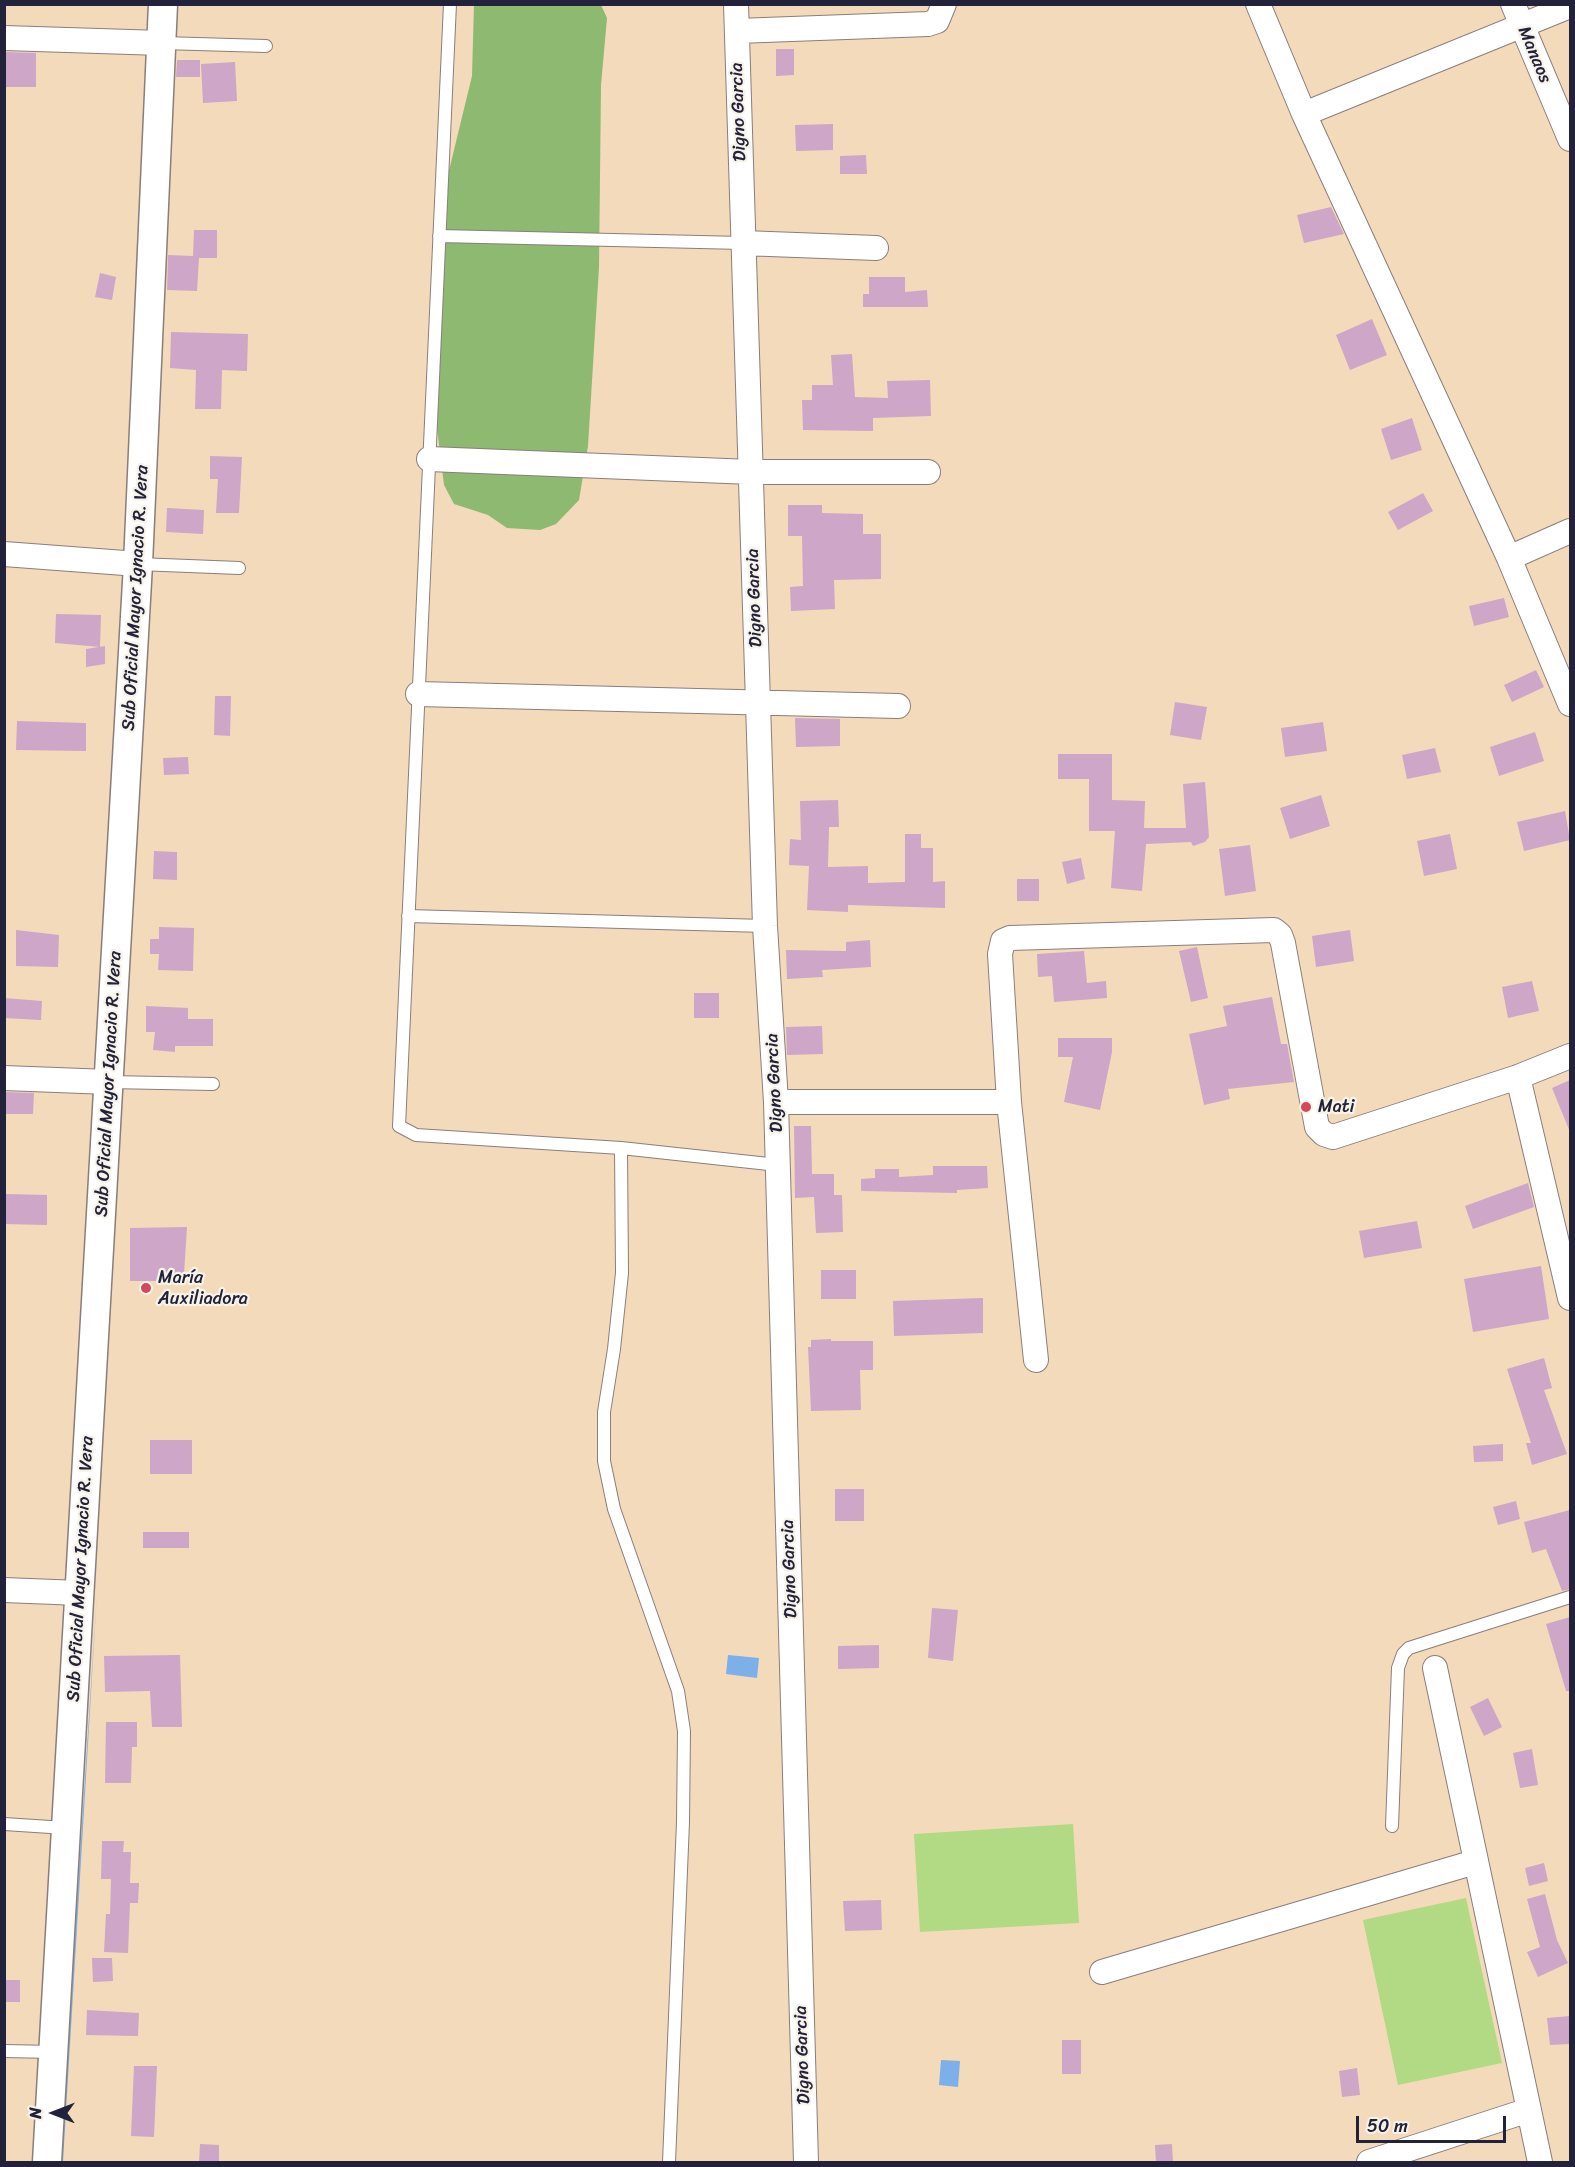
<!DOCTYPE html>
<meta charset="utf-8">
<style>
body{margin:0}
#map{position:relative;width:1575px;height:2167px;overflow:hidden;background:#f3dabb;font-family:Sriracha,sans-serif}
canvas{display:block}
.frame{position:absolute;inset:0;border:6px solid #22223b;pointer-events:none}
.north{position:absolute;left:24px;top:2083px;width:60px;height:60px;-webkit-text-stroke:4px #f7f3e8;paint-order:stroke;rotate:270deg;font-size:16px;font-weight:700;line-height:24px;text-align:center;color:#22223b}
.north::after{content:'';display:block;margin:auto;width:21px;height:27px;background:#22223b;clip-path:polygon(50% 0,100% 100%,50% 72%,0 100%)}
.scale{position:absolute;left:1356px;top:2116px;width:150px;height:27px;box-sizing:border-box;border:3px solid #22223b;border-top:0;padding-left:8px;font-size:18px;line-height:21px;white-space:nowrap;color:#22223b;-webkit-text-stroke:4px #f7f3e8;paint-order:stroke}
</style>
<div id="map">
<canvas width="1575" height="2167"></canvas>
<div class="frame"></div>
<div class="north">N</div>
<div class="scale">50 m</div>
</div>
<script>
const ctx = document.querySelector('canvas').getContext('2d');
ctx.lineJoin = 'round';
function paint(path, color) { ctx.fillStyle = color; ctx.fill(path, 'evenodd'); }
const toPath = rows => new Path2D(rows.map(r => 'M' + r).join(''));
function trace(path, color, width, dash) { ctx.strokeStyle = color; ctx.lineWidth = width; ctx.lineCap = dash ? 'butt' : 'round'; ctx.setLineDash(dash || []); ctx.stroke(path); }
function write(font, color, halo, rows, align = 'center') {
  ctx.font = font + ' Sriracha,sans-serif'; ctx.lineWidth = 4.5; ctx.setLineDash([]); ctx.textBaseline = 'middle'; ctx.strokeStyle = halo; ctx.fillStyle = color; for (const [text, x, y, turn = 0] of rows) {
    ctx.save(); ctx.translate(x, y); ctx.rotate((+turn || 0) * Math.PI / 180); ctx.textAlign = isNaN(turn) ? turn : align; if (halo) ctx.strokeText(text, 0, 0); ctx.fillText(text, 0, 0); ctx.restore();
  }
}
paint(toPath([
 [1073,1824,1079,1923,920,1932,914,1834],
 [1466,1898,1502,2063,1398,2085,1363,1920]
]), '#b2d983');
paint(toPath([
 [474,5,601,5,607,18,601,85,599,267,588,446,579,500,556,524,540,530,507,528,488,515,454,504,444,485,433,396,446,183,472,76]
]), '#8db971');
paint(toPath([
 [97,1593,63,2162,60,2162],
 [728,1655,759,1658,757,1678,726,1674],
 [941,2060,960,2061,958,2087,939,2085]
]), '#7dafe9');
paint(toPath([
 [776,49,794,49,794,75,776,76],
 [4,52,36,53,36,87,4,87],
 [177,60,200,60,200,77,176,77],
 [235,62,237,101,203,103,201,64],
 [833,124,833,150,796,151,795,125],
 [866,155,867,174,840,174,840,156],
 [1331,207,1344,234,1304,243,1297,215],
 [194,230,217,230,217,258,199,258,197,291,167,290,168,255,193,256],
 [100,273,116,277,112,300,95,297],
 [869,277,905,277,905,292,927,290,928,307,863,307,863,294,869,294],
 [1372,319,1387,355,1350,370,1336,335],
 [171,332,248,334,247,371,222,370,221,409,195,409,196,370,170,368],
 [852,354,855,397,888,398,887,381,930,380,931,416,873,418,873,431,803,430,802,400,812,400,812,385,833,385,831,355],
 [1412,418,1422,450,1391,460,1381,429],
 [210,456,242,457,239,513,216,513,218,479,210,479],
 [1423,493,1433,511,1398,530,1388,512],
 [788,505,822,505,822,513,863,514,863,534,881,534,881,579,834,580,835,609,791,611,790,587,803,586,802,536,788,536],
 [167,508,204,510,203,534,166,532],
 [1504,598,1509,617,1474,626,1469,606],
 [56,614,101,615,100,647,55,643],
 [105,646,105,664,86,667,86,649],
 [1536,670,1544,687,1512,702,1504,685],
 [215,696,231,696,230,736,214,735],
 [1175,702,1207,707,1201,740,1170,735],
 [795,718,840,719,840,746,796,747],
 [17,721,86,723,86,751,16,750],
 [1323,722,1327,751,1285,757,1281,728],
 [1535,732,1544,761,1499,776,1490,747],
 [1435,748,1441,772,1407,779,1402,755],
 [1058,754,1112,754,1112,800,1145,801,1144,828,1186,828,1183,784,1205,782,1209,837,1205,842,1193,846,1191,842,1146,844,1142,891,1111,888,1115,831,1089,831,1089,779,1058,779],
 [188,757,189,774,164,775,163,758],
 [1321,795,1330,826,1290,839,1280,808],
 [838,800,839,827,829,827,828,867,868,866,868,883,905,882,905,834,921,834,921,848,933,848,933,882,945,881,945,908,848,905,848,912,807,910,809,866,789,865,790,839,801,840,800,801],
 [1565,811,1570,840,1524,851,1517,822],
 [1450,834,1457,869,1424,876,1417,841],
 [1250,845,1256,891,1225,896,1219,849],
 [154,851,177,852,177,880,153,879],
 [1081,858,1085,879,1067,884,1062,862],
 [1017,879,1039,879,1039,901,1017,901],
 [159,927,194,928,193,971,158,970,159,954,150,954,150,939,159,939],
 [16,930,59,935,58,967,16,966],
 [1350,930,1354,961,1316,967,1312,936],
 [870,940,871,967,822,970,823,977,787,979,786,950,846,951,846,942],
 [1197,947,1208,998,1191,1002,1179,951],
 [1084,951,1087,983,1106,981,1107,998,1054,1002,1052,976,1038,977,1037,954],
 [1532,981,1539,1011,1508,1018,1502,987],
 [694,993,719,993,719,1018,694,1018],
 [1272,997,1281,1044,1287,1044,1294,1082,1228,1089,1230,1099,1204,1105,1189,1034,1227,1026,1223,1006],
 [4,998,42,1001,41,1020,4,1018],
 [146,1006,188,1008,188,1019,213,1019,213,1046,175,1046,175,1052,153,1050,155,1032,146,1032],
 [822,1026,823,1054,787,1055,786,1027],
 [1058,1038,1112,1038,1112,1052,1100,1110,1064,1102,1073,1057,1058,1057],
 [1570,1080,1570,1132,1552,1088],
 [4,1092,34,1093,33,1114,4,1114],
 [794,1126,811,1126,812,1174,834,1174,834,1195,842,1195,843,1232,816,1233,814,1197,795,1198],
 [933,1166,987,1166,988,1188,957,1190,957,1193,861,1191,861,1179,875,1178,875,1169,899,1169,899,1177,933,1175],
 [1528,1183,1534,1207,1473,1229,1465,1206],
 [4,1194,47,1195,47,1225,4,1224],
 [1417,1221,1422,1248,1364,1258,1359,1231],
 [187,1227,184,1274,168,1274,168,1281,130,1281,130,1228],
 [1541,1266,1549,1319,1473,1332,1464,1279],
 [821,1270,856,1270,856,1299,821,1299],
 [983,1298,983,1333,894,1336,893,1301],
 [831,1339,831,1341,873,1341,873,1370,860,1370,861,1410,811,1411,808,1347,811,1347,811,1340],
 [1544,1358,1552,1388,1544,1390,1567,1454,1532,1465,1526,1443,1531,1443,1507,1369],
 [150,1440,192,1440,192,1474,150,1474],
 [1503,1444,1503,1461,1474,1462,1473,1446],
 [835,1489,864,1489,864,1521,835,1521],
 [1516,1501,1520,1519,1498,1525,1493,1507],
 [1570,1510,1570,1589,1562,1591,1546,1549,1532,1553,1524,1522],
 [143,1532,189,1532,189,1548,143,1548],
 [932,1608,958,1610,953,1661,928,1658],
 [1570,1617,1570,1691,1566,1691,1546,1624],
 [879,1645,879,1668,838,1669,838,1646],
 [180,1655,182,1727,152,1727,150,1691,105,1692,104,1656],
 [1488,1698,1502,1727,1484,1736,1470,1707],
 [106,1722,137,1722,137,1747,132,1747,131,1783,105,1783],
 [1532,1749,1538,1785,1520,1788,1513,1753],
 [102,1841,124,1841,123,1852,131,1852,130,1883,139,1883,138,1903,130,1903,128,1953,104,1952,106,1914,110,1914,111,1879,101,1879],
 [1544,1863,1548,1881,1529,1886,1525,1868],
 [1545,1894,1557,1940,1568,1963,1538,1977,1527,1952,1540,1947,1527,1899],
 [881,1900,882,1930,845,1931,843,1901],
 [92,1958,112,1958,113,1981,93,1982],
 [4,1980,20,1980,20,2002,4,2002],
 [87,2010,139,2013,138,2036,86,2035],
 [1570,2016,1570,2044,1550,2045,1547,2018],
 [1062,2040,1081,2040,1081,2074,1062,2074],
 [134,2066,157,2066,154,2137,131,2136],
 [1357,2068,1360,2095,1342,2097,1339,2071],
 [200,2144,219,2145,219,2163,199,2163],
 [1172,2144,1173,2163,1156,2163,1155,2145]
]), '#cea6c7');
const service = toPath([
 [450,4,399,1126,416,1135,621,1148,778,1165],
 [162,43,266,46],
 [439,236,743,243],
 [138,564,239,568],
 [408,916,765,926],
 [109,1082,213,1084],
 [621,1148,622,1273,614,1349,604,1412,604,1461,614,1509,678,1691,684,1731,683,1822,669,2162],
 [4,1824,66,1828],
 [1392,1826,1398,1668,1403,1654,1409,1648,1570,1597],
 [4,2051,54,2052]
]);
const minor = toPath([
 [736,4,765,926,776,1102,806,2162],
 [1258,4,1304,114,1509,558,1570,704],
 [1513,4,1570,139],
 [737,31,928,24,937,21,944,4],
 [4,38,162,43],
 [1304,114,1570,6],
 [743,243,876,248],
 [429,459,751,472,928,472],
 [4,554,138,564],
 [1509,558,1570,531],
 [418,694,898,706],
 [1518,1077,1570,1298],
 [4,1078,109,1082],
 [776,1102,1009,1102],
 [1036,1360,1009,1102,1000,954,1003,941,1010,938,1274,930,1280,935,1283,943,1317,1127,1324,1134,1333,1137,1518,1077,1570,1056],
 [4,1590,80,1593],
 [1435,1668,1540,2162],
 [1102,1972,1475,1862],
 [1369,2162,1529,2110]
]);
const tertiary = toPath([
 [47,2162,138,564,163,4]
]);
trace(service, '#8a7e7b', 14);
trace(minor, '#8a7e7b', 26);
trace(tertiary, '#8a7e7b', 31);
trace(service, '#fff', 12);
trace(minor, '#fff', 24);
trace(tertiary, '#fff', 28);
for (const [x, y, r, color] of [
 [1306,1107,6,"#d1495b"],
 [146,1288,6,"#d1495b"]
]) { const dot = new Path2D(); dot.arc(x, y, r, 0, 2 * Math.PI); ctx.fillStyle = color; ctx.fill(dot); trace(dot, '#f7f3e8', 2); }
write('18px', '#22223b', '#f7f3e8', [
 ["Manaos",1534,55,67],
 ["Digno Garcia",739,112,-92],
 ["Sub Oficial Mayor Ignacio R. Vera",136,598,-87],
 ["Digno Garcia",755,598,-92],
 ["Digno Garcia",775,1083,-93],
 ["Sub Oficial Mayor Ignacio R. Vera",109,1084,-87],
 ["Sub Oficial Mayor Ignacio R. Vera",81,1569,-87],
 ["Digno Garcia",790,1569,-92],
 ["Digno Garcia",803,2055,-92]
]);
write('18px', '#22223b', '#f7f3e8', [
 ["Mati",1318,1107],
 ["María",158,1278],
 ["Auxiliadora",158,1299]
], 'left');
</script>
